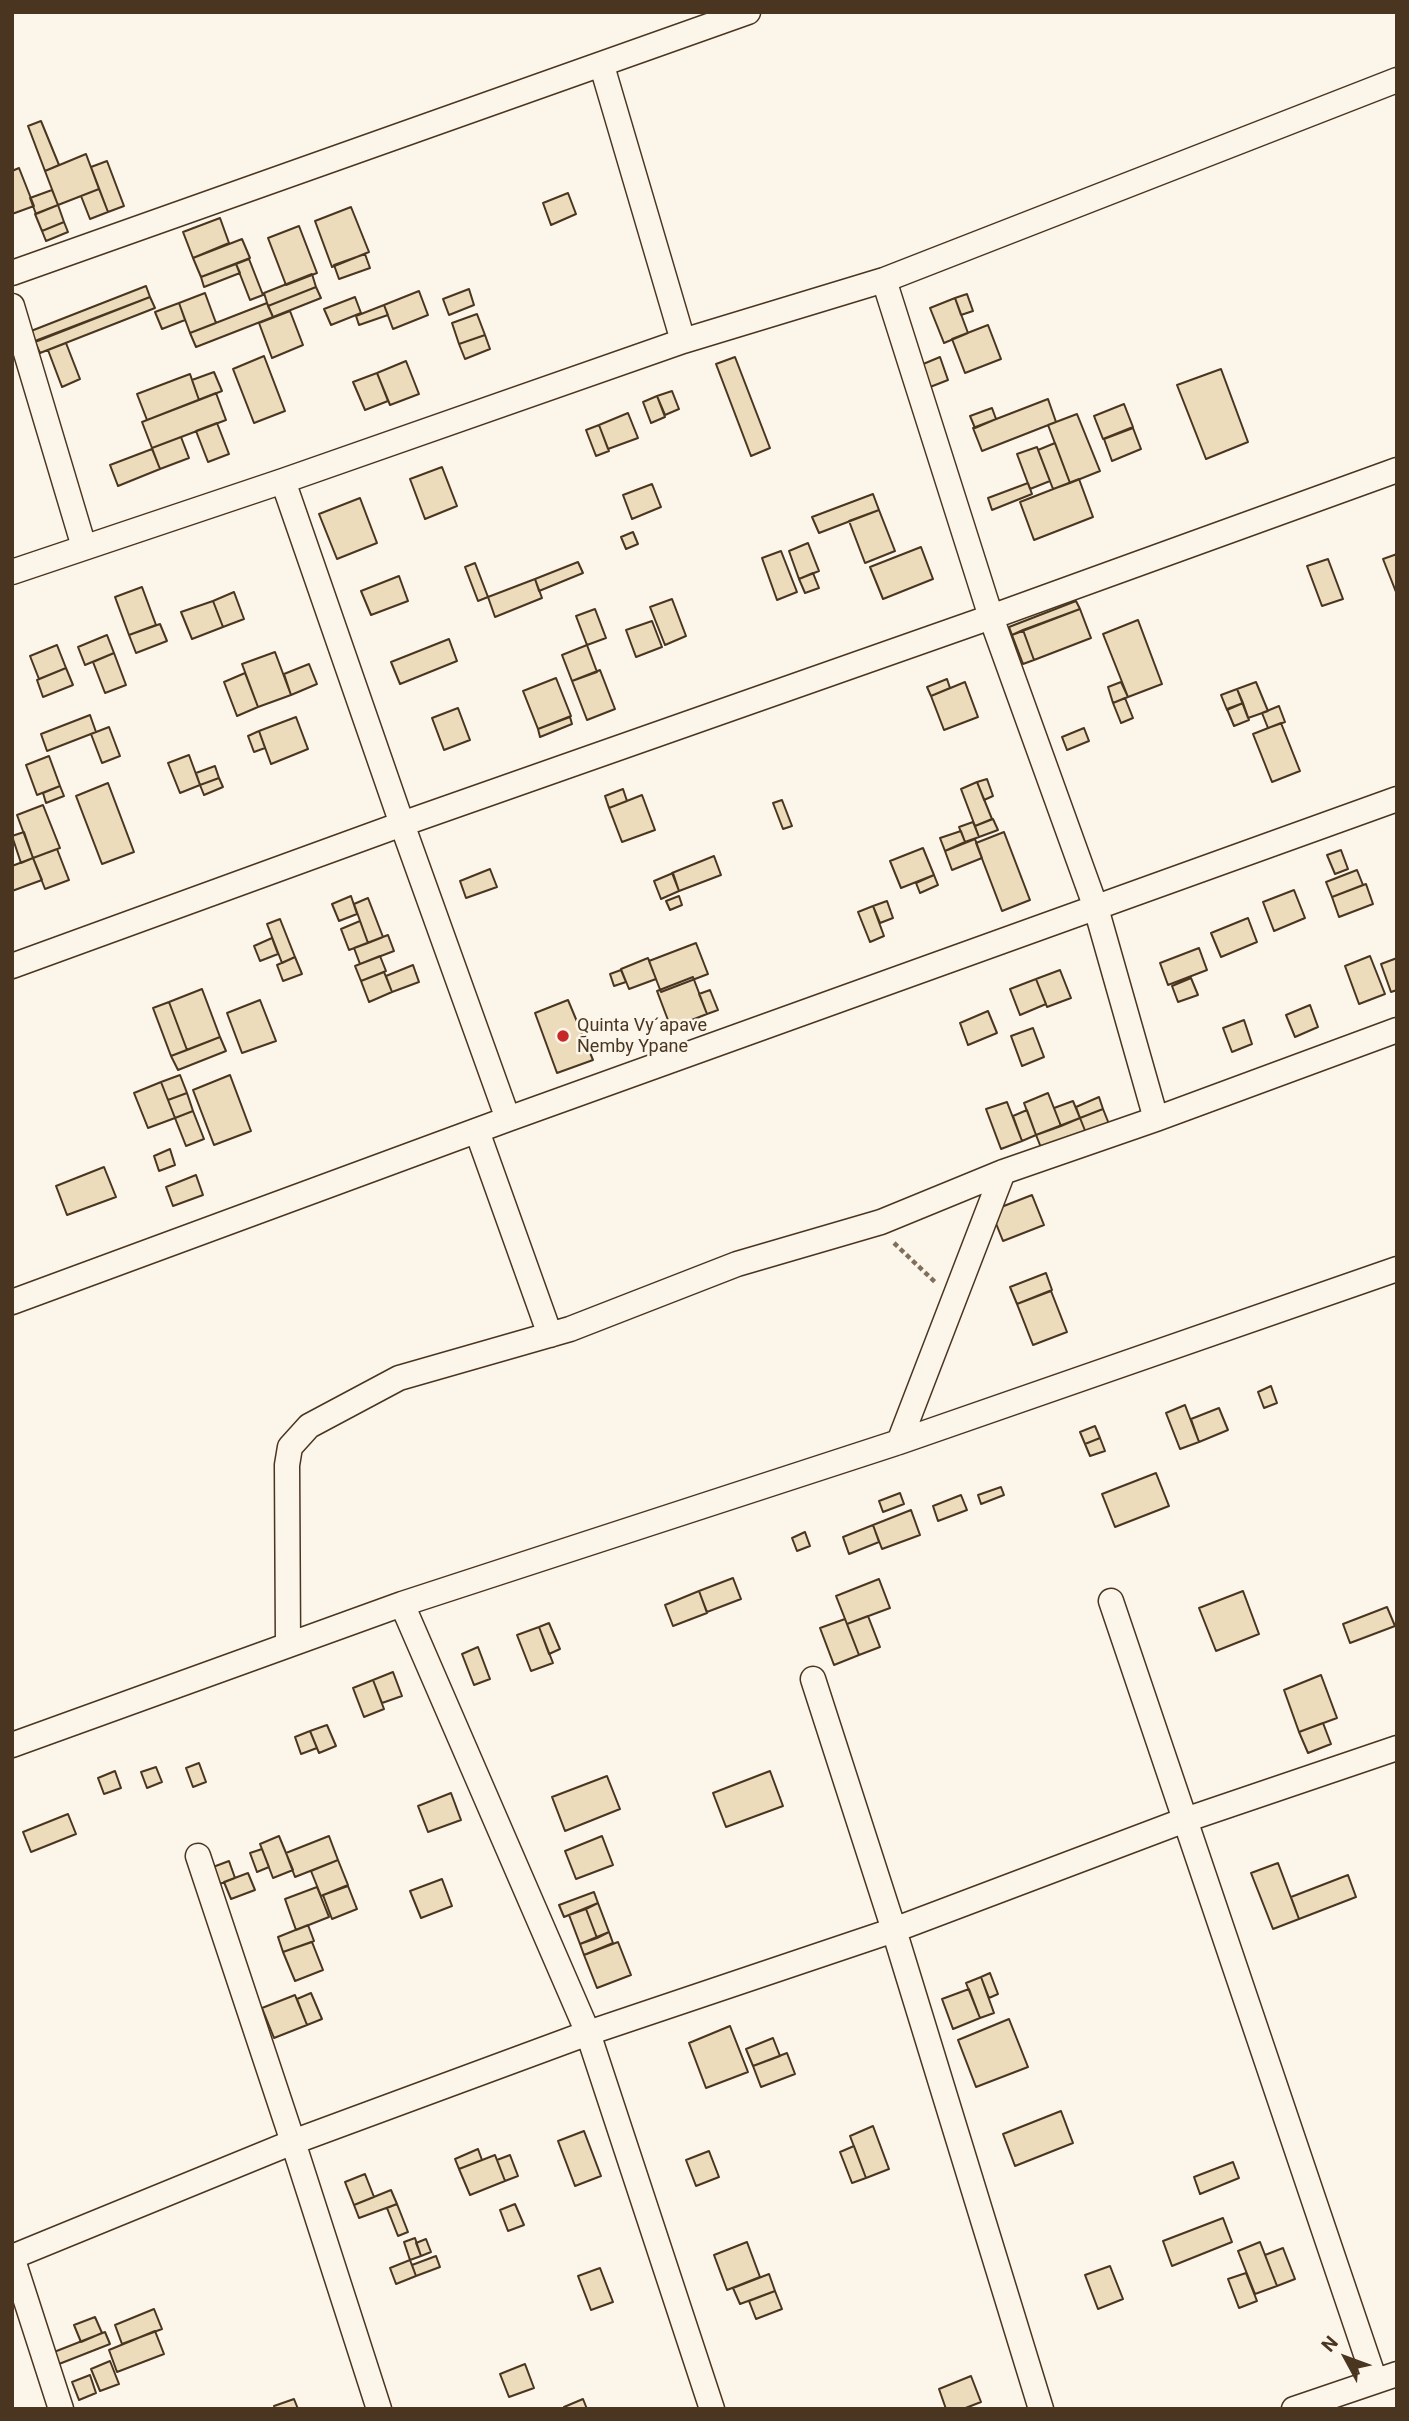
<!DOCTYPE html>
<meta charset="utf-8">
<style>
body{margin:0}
#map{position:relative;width:1409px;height:2421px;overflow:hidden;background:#fbf6e9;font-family:Roboto,sans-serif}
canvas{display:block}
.frame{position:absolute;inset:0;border:14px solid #4a3520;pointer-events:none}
.north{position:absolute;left:1311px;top:2323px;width:70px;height:70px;-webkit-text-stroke:5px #fbf6e9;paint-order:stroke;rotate:311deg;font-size:19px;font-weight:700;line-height:28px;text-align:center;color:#4a3520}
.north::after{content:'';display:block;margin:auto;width:24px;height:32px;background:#4a3520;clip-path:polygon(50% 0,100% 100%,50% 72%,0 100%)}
</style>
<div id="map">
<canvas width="1409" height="2421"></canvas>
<div class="frame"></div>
<div class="north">N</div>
</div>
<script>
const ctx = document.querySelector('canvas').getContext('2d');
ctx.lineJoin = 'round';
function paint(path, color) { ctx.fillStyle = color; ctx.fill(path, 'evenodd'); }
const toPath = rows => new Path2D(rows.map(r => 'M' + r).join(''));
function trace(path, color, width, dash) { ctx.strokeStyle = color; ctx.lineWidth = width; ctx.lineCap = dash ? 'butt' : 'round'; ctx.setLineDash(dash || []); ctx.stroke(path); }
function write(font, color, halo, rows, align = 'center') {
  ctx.font = font + ' Roboto,sans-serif'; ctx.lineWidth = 5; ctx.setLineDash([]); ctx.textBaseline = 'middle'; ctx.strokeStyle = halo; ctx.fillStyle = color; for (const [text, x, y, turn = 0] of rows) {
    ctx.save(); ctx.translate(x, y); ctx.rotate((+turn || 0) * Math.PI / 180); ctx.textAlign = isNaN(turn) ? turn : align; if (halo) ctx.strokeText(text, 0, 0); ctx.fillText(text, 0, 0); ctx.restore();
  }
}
const building = toPath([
 [41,121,59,165,45,171,28,126,41,121],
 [86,154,99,189,58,205,45,171,86,154],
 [107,161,124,206,108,212,91,167,107,161],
 [19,168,34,206,12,214,12,171,19,168],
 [99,189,108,212,90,219,81,196,99,189],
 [52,190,58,205,36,214,30,198,52,190],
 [568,193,576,214,551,225,543,203,568,193],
 [58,205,64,222,42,231,35,214,58,205],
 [351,207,369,252,332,267,315,221,351,207],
 [220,218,229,243,193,258,183,232,220,218],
 [64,222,68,232,46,241,42,231,64,222],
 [299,226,317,273,286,285,268,238,299,226],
 [242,239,250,258,201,277,193,258,242,239],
 [365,254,370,268,339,279,334,265,365,254],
 [249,259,263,295,250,300,236,264,249,259],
 [236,264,240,273,204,287,201,277,236,264],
 [312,274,316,287,268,306,264,293,312,274],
 [146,286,150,297,35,341,31,331,146,286],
 [316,287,321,298,273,317,268,306,316,287],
 [469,289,474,305,449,315,443,299,469,289],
 [419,291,428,315,393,329,384,305,419,291],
 [205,293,216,323,190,333,179,303,205,293],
 [967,294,973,311,961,315,955,298,967,294],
 [150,297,155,308,40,353,35,342,150,297],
 [355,297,361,313,331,325,324,309,355,297],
 [955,298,968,333,944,343,930,308,955,298],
 [179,303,185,320,162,329,155,312,179,303],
 [267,303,273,317,196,347,190,333,267,303],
 [384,305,388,315,359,325,356,316,384,305],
 [290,311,303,345,272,358,259,323,290,311],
 [477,314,485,335,459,344,452,323,477,314],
 [988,325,1001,359,965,373,952,339,988,325],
 [485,335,490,349,465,359,459,344,485,335],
 [66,343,80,379,62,387,48,350,66,343],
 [264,356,285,411,254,423,233,369,264,356],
 [735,357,770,448,751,456,716,364,735,357],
 [940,357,948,380,925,389,916,367,940,357],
 [406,361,419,394,390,405,377,373,406,361],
 [1221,369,1248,442,1206,459,1177,385,1221,369],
 [214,372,222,391,199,400,192,380,214,372],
 [377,373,388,401,365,410,353,382,377,373],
 [190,374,199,400,147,420,137,394,190,374],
 [672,391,679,409,665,415,657,396,672,391],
 [216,393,226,420,152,448,142,422,216,393],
 [657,396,665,417,651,423,643,402,657,396],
 [1048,399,1056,422,982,451,973,428,1048,399],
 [1124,404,1133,427,1103,439,1094,416,1124,404],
 [992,408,996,419,975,428,970,416,992,408],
 [628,413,638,438,608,449,599,425,628,413],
 [1077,414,1100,471,1070,483,1048,425,1077,414],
 [217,423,229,454,208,462,196,431,217,423],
 [599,425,609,451,596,456,586,430,599,425],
 [1133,428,1141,449,1112,461,1104,439,1133,428],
 [181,437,189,458,160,469,152,448,181,437],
 [1055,443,1070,483,1053,489,1038,450,1055,443],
 [1037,447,1050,481,1030,489,1017,454,1037,447],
 [152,449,160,469,118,486,110,465,152,449],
 [442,467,457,506,425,519,410,479,442,467],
 [1079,479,1093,517,1034,540,1020,502,1079,479],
 [1028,483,1032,494,992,510,988,498,1028,483],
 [652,484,661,507,632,519,623,495,652,484],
 [873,494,879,510,819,533,812,517,873,494],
 [360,498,377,543,337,559,319,514,360,498],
 [879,510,895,551,865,563,849,521,879,510],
 [633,532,638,544,626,549,621,537,633,532],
 [808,543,819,571,799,579,789,551,808,543],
 [921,547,933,579,883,599,870,567,921,547],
 [781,551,797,592,777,600,762,558,781,551],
 [1397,554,1397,592,1396,592,1383,559,1397,554],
 [1328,559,1343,599,1322,606,1307,566,1328,559],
 [578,562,583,573,539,591,535,579,578,562],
 [475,563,488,597,478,601,465,567,475,563],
 [813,573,819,588,805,593,799,579,813,573],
 [399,576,408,601,371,615,361,591,399,576],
 [535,579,542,598,495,617,488,597,535,579],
 [142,587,156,625,129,635,115,597,142,587],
 [234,592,244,619,223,627,213,601,234,592],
 [672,599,686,636,665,645,650,607,672,599],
 [213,601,223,627,192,639,181,612,213,601],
 [1076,601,1080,609,1012,635,1009,627,1076,601],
 [595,609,606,638,587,645,576,616,595,609],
 [1080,609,1091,638,1034,660,1023,630,1080,609],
 [1138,620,1162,684,1128,697,1103,634,1138,620],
 [652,621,662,647,636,657,626,630,652,621],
 [160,624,167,641,136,653,129,635,160,624],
 [1023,630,1034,660,1023,664,1012,635,1023,630],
 [107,635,114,653,85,665,78,647,107,635],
 [449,639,457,661,400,684,391,662,449,639],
 [57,645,66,668,39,679,30,656,57,645],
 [587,645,597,672,572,681,562,655,587,645],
 [275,652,291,695,258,707,242,664,275,652],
 [114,653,126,685,105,693,93,662,114,653],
 [309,664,317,684,291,695,284,674,309,664],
 [66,668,73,685,43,697,37,680,66,668],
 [600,670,615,709,587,720,572,681,600,670],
 [245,673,258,707,237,716,224,682,245,673],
 [556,678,571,716,538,729,523,691,556,678],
 [947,679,950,688,931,696,927,687,947,679],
 [965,682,978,717,944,730,931,696,965,682],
 [1121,682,1128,697,1113,703,1108,687,1121,682],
 [1256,682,1268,711,1248,718,1237,689,1256,682],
 [1237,689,1243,703,1227,710,1221,695,1237,689],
 [1125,698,1133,718,1121,723,1113,703,1125,698],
 [1243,703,1249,720,1234,726,1227,709,1243,703],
 [1279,706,1285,722,1268,728,1262,713,1279,706],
 [458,708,470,740,444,750,432,718,458,708],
 [90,715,96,732,47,751,41,734,90,715],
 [296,717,308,749,271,764,259,731,296,717],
 [570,717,572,724,540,737,538,729,570,717],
 [1281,723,1300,771,1272,782,1253,734,1281,723],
 [109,727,120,756,102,763,91,734,109,727],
 [1084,728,1089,741,1067,750,1062,737,1084,728],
 [259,731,265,748,254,752,248,736,259,731],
 [189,755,200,785,180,793,168,763,189,755],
 [49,756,60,786,37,795,26,765,49,756],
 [215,766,219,778,200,785,196,773,215,766],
 [219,778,223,787,204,795,200,785,219,778],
 [987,779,993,796,984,800,977,782,987,779],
 [977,782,992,819,975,826,961,789,977,782],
 [108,783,134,852,102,864,76,796,108,783],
 [60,786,64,796,46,803,43,793,60,786],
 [623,789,627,801,609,808,605,796,623,789],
 [642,795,655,830,622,842,609,808,642,795],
 [782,800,792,826,783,829,773,803,782,800],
 [43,805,60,848,33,858,17,815,43,805],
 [993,819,998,830,979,837,975,826,993,819],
 [973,822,979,837,965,842,959,827,973,822],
 [961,831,965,842,945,851,940,838,961,831],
 [24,832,33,858,21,863,12,836,24,832],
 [1004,832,1030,900,1002,911,976,843,1004,832],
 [975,839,982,858,952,870,945,851,975,839],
 [923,848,934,875,901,888,890,861,923,848],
 [57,849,69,880,45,889,33,858,57,849],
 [1341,850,1348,869,1335,874,1327,855,1341,850],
 [714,856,721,875,679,891,672,873,714,856],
 [33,858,42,880,12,891,12,866,33,858],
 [490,869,497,887,466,898,460,881,490,869],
 [1357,870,1363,885,1332,897,1326,882,1357,870],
 [673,873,679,891,661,899,654,881,673,873],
 [934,875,938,885,920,893,916,883,934,875],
 [1366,884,1373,904,1339,917,1332,897,1366,884],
 [1294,890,1305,918,1274,931,1263,902,1294,890],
 [351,896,357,914,339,921,332,904,351,896],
 [679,896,682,905,670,910,666,901,679,896],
 [368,898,383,937,368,943,354,904,368,898],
 [887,901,893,918,880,923,873,906,887,901],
 [873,906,884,936,870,942,858,912,873,906],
 [1248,918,1257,942,1221,957,1211,933,1248,918],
 [280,919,295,957,282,963,267,924,280,919],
 [360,921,368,943,349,950,341,929,360,921],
 [388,935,394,951,360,964,354,948,388,935],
 [272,938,278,954,260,961,254,946,272,938],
 [696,943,708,974,661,992,649,961,696,943],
 [1199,948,1207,970,1168,985,1160,963,1199,948],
 [380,956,386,971,361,981,355,966,380,956],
 [1370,956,1385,994,1359,1004,1345,966,1370,956],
 [295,957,302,974,283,981,277,965,295,957],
 [648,958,656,979,629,989,621,969,648,958],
 [1397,958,1397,990,1391,992,1381,964,1397,958],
 [413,965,419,982,392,992,386,976,413,965],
 [621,970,626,982,614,986,610,974,621,970],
 [1060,970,1071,998,1047,1007,1036,979,1060,970],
 [384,972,392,992,369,1002,361,981,384,972],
 [693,977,707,1014,671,1028,657,991,693,977],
 [1191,978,1198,995,1178,1002,1172,986,1191,978],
 [1036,979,1046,1004,1020,1015,1010,989,1036,979],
 [202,989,220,1037,187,1050,169,1002,202,989],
 [710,990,718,1010,707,1014,699,994,710,990],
 [260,1000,276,1041,242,1053,227,1013,260,1000],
 [568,1000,593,1060,557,1073,535,1013,568,1000],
 [169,1002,187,1050,171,1056,153,1008,169,1002],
 [1310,1005,1318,1027,1295,1037,1286,1015,1310,1005],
 [988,1011,997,1033,968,1045,960,1023,988,1011],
 [1244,1020,1252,1044,1232,1052,1223,1028,1244,1020],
 [1033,1028,1044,1057,1022,1066,1011,1036,1033,1028],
 [220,1037,226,1051,178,1070,171,1056,220,1037],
 [180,1075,187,1093,168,1100,161,1082,180,1075],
 [230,1075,251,1131,214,1145,193,1090,230,1075],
 [161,1082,175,1118,148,1128,134,1093,161,1082],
 [187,1093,193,1111,175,1118,168,1100,187,1093],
 [1048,1093,1061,1126,1036,1135,1024,1103,1048,1093],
 [1099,1097,1103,1109,1080,1118,1076,1107,1099,1097],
 [1073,1101,1080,1118,1061,1126,1054,1108,1073,1101],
 [1007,1102,1022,1141,1001,1149,986,1109,1007,1102],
 [1103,1109,1111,1129,1088,1138,1080,1118,1103,1109],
 [1027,1110,1036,1135,1022,1141,1013,1116,1027,1110],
 [193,1111,204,1139,186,1146,175,1118,193,1111],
 [1080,1118,1088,1138,1044,1155,1036,1135,1080,1118],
 [170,1149,175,1165,159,1171,154,1156,170,1149],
 [104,1167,116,1197,67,1215,56,1186,104,1167],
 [196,1175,203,1195,173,1206,166,1187,196,1175],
 [1032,1195,1044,1225,1003,1241,991,1211,1032,1195],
 [1046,1273,1052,1290,1017,1304,1010,1287,1046,1273],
 [1051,1291,1067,1332,1033,1345,1017,1304,1051,1291],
 [1271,1386,1277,1403,1264,1408,1258,1392,1271,1386],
 [1185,1405,1199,1442,1180,1449,1166,1413,1185,1405],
 [1219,1408,1228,1430,1199,1442,1191,1419,1219,1408],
 [1095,1426,1100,1438,1085,1444,1080,1432,1095,1426],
 [1100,1438,1105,1451,1090,1456,1085,1444,1100,1438],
 [1156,1473,1169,1506,1115,1527,1102,1494,1156,1473],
 [1001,1487,1004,1495,981,1504,978,1495,1001,1487],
 [900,1493,904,1504,883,1512,879,1501,900,1493],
 [961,1495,967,1510,938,1521,933,1506,961,1495],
 [911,1510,920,1535,882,1549,873,1525,911,1510],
 [873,1525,879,1542,849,1554,843,1537,873,1525],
 [805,1532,810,1546,797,1551,792,1538,805,1532],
 [733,1578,741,1599,707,1612,699,1591,733,1578],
 [879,1579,890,1608,847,1624,836,1596,879,1579],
 [699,1591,707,1613,673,1626,665,1605,699,1591],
 [1243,1591,1259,1634,1216,1651,1199,1608,1243,1591],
 [1387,1607,1395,1626,1350,1643,1343,1624,1387,1607],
 [868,1616,880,1647,859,1655,847,1624,868,1616],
 [845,1619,859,1655,834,1665,820,1628,845,1619],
 [549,1623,560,1649,549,1654,539,1627,549,1623],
 [539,1627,553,1663,531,1671,517,1635,539,1627],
 [478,1647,490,1679,474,1685,462,1654,478,1647],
 [393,1672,402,1696,382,1703,373,1680,393,1672],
 [1321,1675,1337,1718,1299,1732,1284,1690,1321,1675],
 [373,1680,384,1709,364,1717,353,1688,373,1680],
 [1323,1723,1331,1744,1308,1753,1299,1732,1323,1723],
 [327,1725,336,1746,319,1753,310,1731,327,1725],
 [310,1731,317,1748,301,1754,295,1737,310,1731],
 [199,1763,206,1782,193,1787,186,1768,199,1763],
 [156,1767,162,1782,147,1788,141,1772,156,1767],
 [115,1771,121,1788,104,1794,98,1778,115,1771],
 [770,1771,783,1806,726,1827,713,1793,770,1771],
 [607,1776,620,1809,565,1831,552,1797,607,1776],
 [451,1793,461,1820,428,1832,418,1806,451,1793],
 [68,1814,76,1834,31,1852,23,1832,68,1814],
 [279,1836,293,1870,273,1878,260,1844,279,1836],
 [329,1836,338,1860,295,1877,286,1853,329,1836],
 [602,1836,613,1865,576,1879,565,1851,602,1836],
 [262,1849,269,1867,257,1872,250,1853,262,1849],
 [338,1860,348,1885,321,1896,311,1871,338,1860],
 [229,1861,235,1878,212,1887,205,1870,229,1861],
 [1278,1863,1299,1919,1273,1929,1251,1873,1278,1863],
 [248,1873,255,1890,231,1899,224,1882,248,1873],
 [1348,1875,1356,1897,1299,1919,1291,1897,1348,1875],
 [442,1879,452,1906,421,1918,410,1891,442,1879],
 [348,1886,357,1909,332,1919,323,1895,348,1886],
 [317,1887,329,1917,296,1930,285,1899,317,1887],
 [594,1892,598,1903,564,1917,559,1905,594,1892],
 [598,1903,609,1932,597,1938,586,1909,598,1903],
 [586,1909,597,1938,580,1944,569,1915,586,1909],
 [308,1925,314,1941,283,1952,278,1937,308,1925],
 [609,1932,613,1943,584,1955,580,1944,609,1932],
 [312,1942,323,1970,295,1981,283,1952,312,1942],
 [618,1942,631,1975,597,1988,584,1955,618,1942],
 [990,1973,998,1994,989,1998,981,1977,990,1973],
 [981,1977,994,2013,980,2018,966,1983,981,1977],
 [969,1989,980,2018,953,2029,942,1999,969,1989],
 [311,1993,322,2019,307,2025,297,1999,311,1993],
 [295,1995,307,2025,274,2038,262,2008,295,1995],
 [1009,2019,1028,2067,976,2087,958,2040,1009,2019],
 [730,2026,748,2072,706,2088,689,2043,730,2026],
 [773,2038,780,2056,753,2066,746,2049,773,2038],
 [787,2053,795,2074,761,2087,753,2066,787,2053],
 [1061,2111,1073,2143,1015,2166,1003,2134,1061,2111],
 [873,2126,889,2169,866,2178,850,2136,873,2126],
 [584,2131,601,2176,575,2186,558,2141,584,2131],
 [854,2146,866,2178,852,2183,840,2152,854,2146],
 [478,2149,482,2160,459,2169,455,2159,478,2149],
 [709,2151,719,2177,696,2186,686,2160,709,2151],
 [495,2155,505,2181,470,2195,459,2169,495,2155],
 [510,2155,518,2176,505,2181,497,2160,510,2155],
 [1233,2162,1239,2178,1200,2194,1194,2177,1233,2162],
 [365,2174,374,2197,354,2205,345,2182,365,2174],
 [391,2190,397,2204,359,2218,354,2205,391,2190],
 [397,2204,408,2232,398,2236,387,2208,397,2204],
 [515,2204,524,2225,508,2231,500,2210,515,2204],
 [1223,2218,1232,2242,1172,2266,1163,2241,1223,2218],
 [415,2238,421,2256,410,2260,404,2242,415,2238],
 [426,2239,431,2252,421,2256,416,2243,426,2239],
 [747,2242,760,2277,727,2290,714,2255,747,2242],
 [1260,2242,1277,2286,1255,2294,1238,2251,1260,2242],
 [1283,2248,1295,2279,1277,2286,1265,2255,1283,2248],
 [436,2256,440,2267,416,2276,412,2265,436,2256],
 [410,2260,416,2276,396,2284,390,2268,410,2260],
 [1110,2266,1123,2299,1098,2309,1085,2275,1110,2266],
 [600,2268,613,2302,591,2310,578,2276,600,2268],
 [1246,2273,1257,2301,1239,2308,1228,2279,1246,2273],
 [769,2274,775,2291,740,2304,733,2288,769,2274],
 [775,2291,782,2309,756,2319,749,2301,775,2291],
 [154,2309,162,2329,122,2344,115,2325,154,2309],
 [95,2317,102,2333,81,2342,74,2325,95,2317],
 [155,2331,164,2354,117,2372,109,2350,155,2331],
 [105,2332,110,2344,59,2364,54,2352,105,2332],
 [110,2361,119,2384,100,2391,91,2369,110,2361],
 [525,2364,534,2388,509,2397,500,2374,525,2364],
 [90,2375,96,2393,79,2400,72,2382,90,2375],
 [971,2376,981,2402,963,2409,946,2409,939,2389,971,2376],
 [294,2399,298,2409,275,2409,274,2406,294,2399],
 [583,2399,587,2409,565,2409,564,2407,583,2399]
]);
paint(building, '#ecdcbc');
trace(building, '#4a3520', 2);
const street = toPath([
 [602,66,683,341],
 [12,273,748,12],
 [884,280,991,617,1096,908,1156,1119],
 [12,306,84,547],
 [283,481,402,824,508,1119],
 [12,572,283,481,683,341,884,280,1397,80],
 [12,966,402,824,991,617,1397,470],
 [477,1131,550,1335],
 [12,1302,508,1119,1397,799],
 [899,1442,1003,1172],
 [1111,1601,1375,2381],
 [402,1604,588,2033,712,2409],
 [288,1645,287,1465,290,1447,309,1426,399,1378,570,1329,737,1264,881,1222,1003,1172,1156,1119,1397,1030],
 [813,1679,894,1930,1041,2409],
 [12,1745,402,1604,899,1442,1397,1269],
 [198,1856,293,2142,379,2409],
 [12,2257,293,2142,588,2033,894,1930,1185,1820,1397,1748],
 [12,2257,61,2409],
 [1294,2409,1397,2374]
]);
trace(street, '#4a3520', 27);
trace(toPath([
 [894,1243,935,1282]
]), '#7f6f5c', 4.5, [5, 3.5]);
trace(street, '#fbf6e9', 24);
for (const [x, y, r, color] of [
 [563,1036,7,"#c62828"]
]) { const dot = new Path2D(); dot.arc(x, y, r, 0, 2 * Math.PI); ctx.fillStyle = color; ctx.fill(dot); trace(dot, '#fbf6e9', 2.5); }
write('18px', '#4a3520', '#fbf6e9', [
 ["Quinta Vy´apave",577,1026],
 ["Ñemby Ypane",577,1047]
], 'left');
</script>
